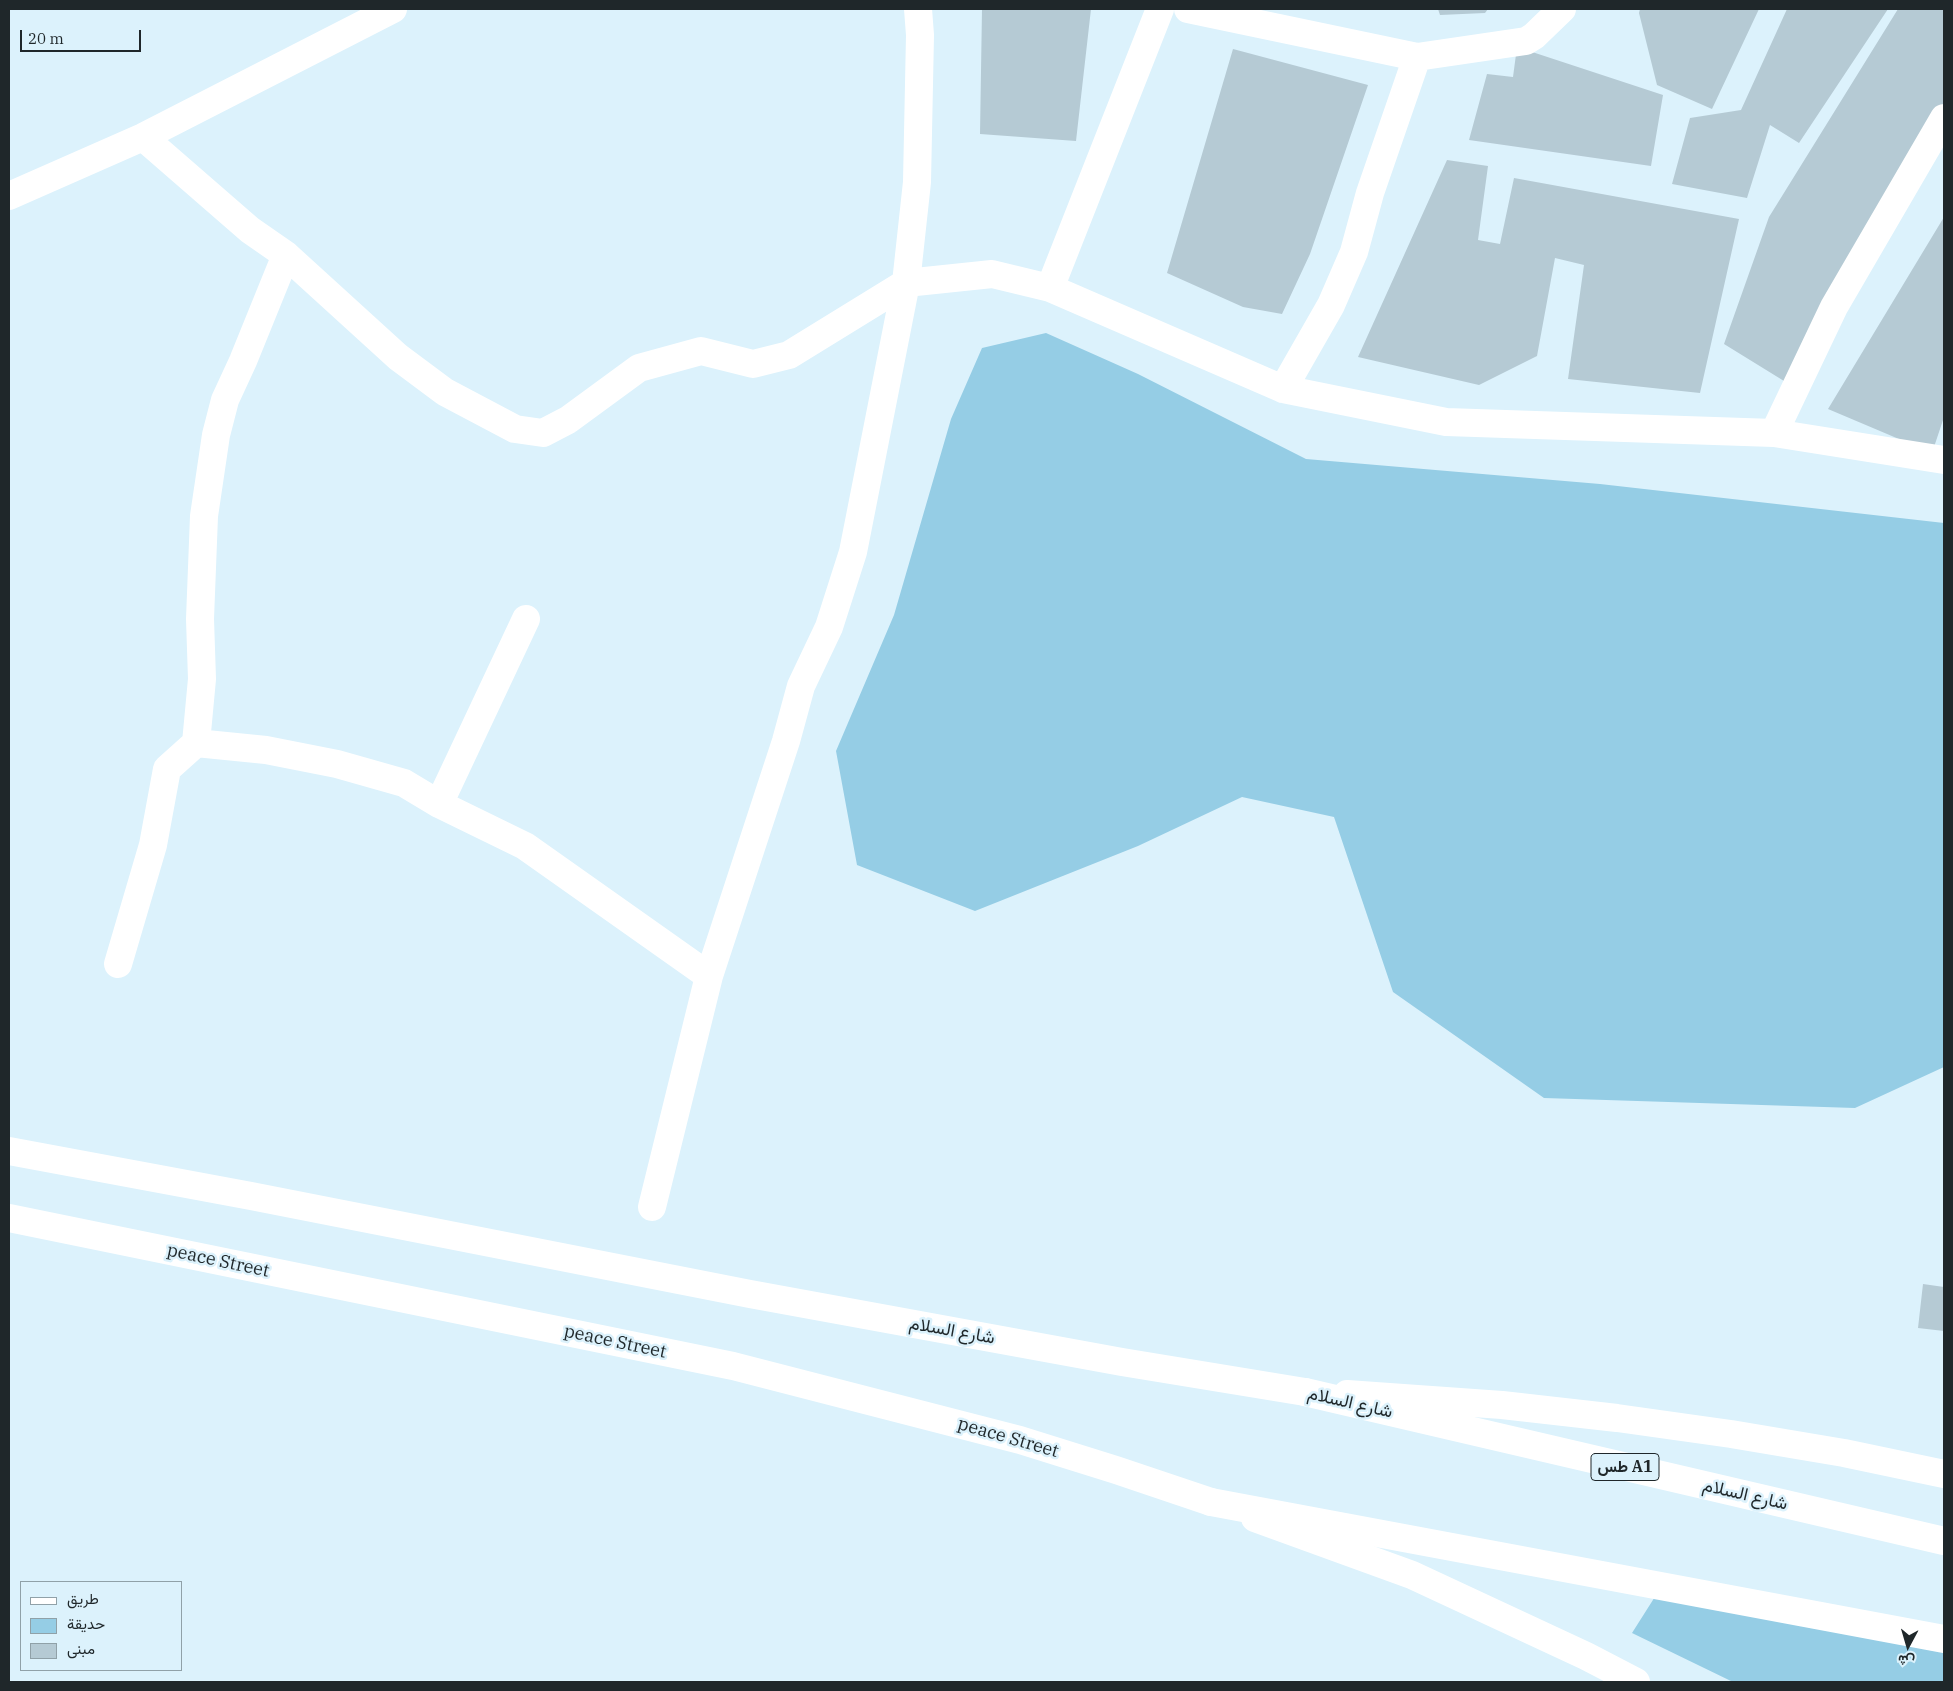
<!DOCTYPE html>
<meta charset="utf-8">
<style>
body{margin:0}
#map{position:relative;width:1953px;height:1691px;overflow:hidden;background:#dcf2fc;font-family:"IBM Plex Serif",Vazirmatn,serif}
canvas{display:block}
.frame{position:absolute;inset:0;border:10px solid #1f272a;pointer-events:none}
.legend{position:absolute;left:20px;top:1581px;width:162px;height:90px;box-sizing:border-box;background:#dcf2fc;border:1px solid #90a1a8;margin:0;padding:6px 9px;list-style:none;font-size:15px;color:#1f272a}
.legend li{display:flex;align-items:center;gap:10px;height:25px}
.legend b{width:25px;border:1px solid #90a1a8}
.north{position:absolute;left:1883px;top:1621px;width:50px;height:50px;-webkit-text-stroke:4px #dcf2fc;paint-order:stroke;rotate:186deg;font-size:14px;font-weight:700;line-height:20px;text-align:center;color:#1f272a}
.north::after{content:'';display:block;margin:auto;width:18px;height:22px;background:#1f272a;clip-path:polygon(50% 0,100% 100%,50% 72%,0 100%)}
.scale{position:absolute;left:20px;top:30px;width:121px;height:22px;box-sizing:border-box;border:2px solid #1f272a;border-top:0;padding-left:6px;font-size:15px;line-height:18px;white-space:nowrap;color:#1f272a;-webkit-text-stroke:4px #dcf2fc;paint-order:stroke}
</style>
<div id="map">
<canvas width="1953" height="1691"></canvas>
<div class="frame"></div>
<ul class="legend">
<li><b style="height:6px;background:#fff"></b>طريق</li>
<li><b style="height:14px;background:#95cde5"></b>حديقة</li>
<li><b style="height:14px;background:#b5cad4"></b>مبنى</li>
</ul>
<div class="north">ش</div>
<div class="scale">20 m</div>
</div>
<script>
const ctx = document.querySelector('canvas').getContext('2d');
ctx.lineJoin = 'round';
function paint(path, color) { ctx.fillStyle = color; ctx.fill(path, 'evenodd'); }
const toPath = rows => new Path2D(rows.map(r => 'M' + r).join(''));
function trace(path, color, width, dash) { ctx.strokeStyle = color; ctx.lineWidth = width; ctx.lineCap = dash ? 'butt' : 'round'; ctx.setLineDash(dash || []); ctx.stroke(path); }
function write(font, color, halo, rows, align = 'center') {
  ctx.font = font + ' "IBM Plex Serif",Vazirmatn,serif'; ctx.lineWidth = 5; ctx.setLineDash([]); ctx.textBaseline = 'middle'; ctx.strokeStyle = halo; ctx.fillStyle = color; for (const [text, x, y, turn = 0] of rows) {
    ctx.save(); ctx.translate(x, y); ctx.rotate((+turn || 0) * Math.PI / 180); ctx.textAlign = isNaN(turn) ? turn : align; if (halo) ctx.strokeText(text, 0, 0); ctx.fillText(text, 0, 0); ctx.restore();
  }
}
paint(toPath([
 [1046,333,1138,374,1306,459,1600,484,1944,523,1944,1067,1855,1108,1544,1098,1393,992,1334,817,1242,797,1138,846,975,911,857,865,836,751,894,615,951,419,982,348],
 [1658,1592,1944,1651,1944,1682,1733,1682,1632,1633]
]), '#95cde5');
paint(toPath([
 [982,9,1091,9,1076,141,980,134],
 [1438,9,1488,9,1485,13,1440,15],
 [1640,9,1759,9,1712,109,1657,85,1639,13],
 [1787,9,1888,9,1799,143,1770,125,1747,198,1672,184,1690,118,1741,110],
 [1898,9,1944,9,1944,104,1784,381,1724,344,1769,217],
 [1517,47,1663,95,1651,166,1469,140,1487,74,1513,77],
 [1233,49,1368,85,1310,254,1282,314,1243,307,1167,273],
 [1447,160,1488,166,1478,240,1500,244,1514,178,1739,219,1700,393,1568,379,1584,265,1555,258,1537,356,1479,385,1358,357],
 [1944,217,1944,417,1932,453,1828,409],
 [1923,1284,1944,1287,1944,1331,1918,1328]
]), '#b5cad4');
trace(toPath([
 [1188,9,1417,57,1526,41,1534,36,1562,9],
 [143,137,250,230,286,255,398,357,445,392,515,429,543,433,568,420,639,368,701,351,753,364,789,355,906,283,992,274,1050,288,1283,389,1446,422,1774,433,1944,460],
 [9,196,143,137,393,9],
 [286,255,243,361,225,400,216,435,204,516,200,619,202,679,196,743,266,750,337,764,404,783,439,804,525,846,709,976],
 [1050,288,1160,9],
 [1283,389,1331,305,1354,252,1370,193,1417,57],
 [1774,433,1834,307,1944,118],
 [439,804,526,619],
 [118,964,153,845,167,769,196,743],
 [652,1207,709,976,786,741,801,686,829,627,853,552,906,283,917,182,920,35,918,9],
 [1347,1394,1502,1405,1617,1418,1731,1434,1844,1453,1944,1474],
 [1255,1518,1412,1575,1586,1656,1636,1682]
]), '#fff', 28);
trace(toPath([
 [9,1151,251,1196,750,1294,1122,1362,1305,1392],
 [9,1218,733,1366,1020,1440,1116,1470,1211,1502]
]), '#fff', 28);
trace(toPath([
 [1305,1392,1944,1541],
 [1211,1502,1944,1639]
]), '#fff', 28);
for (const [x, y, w] of [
 [1625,1467,68]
]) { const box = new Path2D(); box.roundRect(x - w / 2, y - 13.5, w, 27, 4); ctx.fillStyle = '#dcf2fc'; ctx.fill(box); trace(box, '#1f272a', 1); }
write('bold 16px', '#1f272a', null, [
 ["طس A1",1625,1467]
]);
write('18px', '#1f272a', '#dcf2fc', [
 ["peace Street",218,1261,12],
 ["شارع السلام",952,1331,10],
 ["peace Street",615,1342,12],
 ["شارع السلام",1350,1403,13],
 ["peace Street",1008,1438,16],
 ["شارع السلام",1745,1495,13]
]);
</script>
